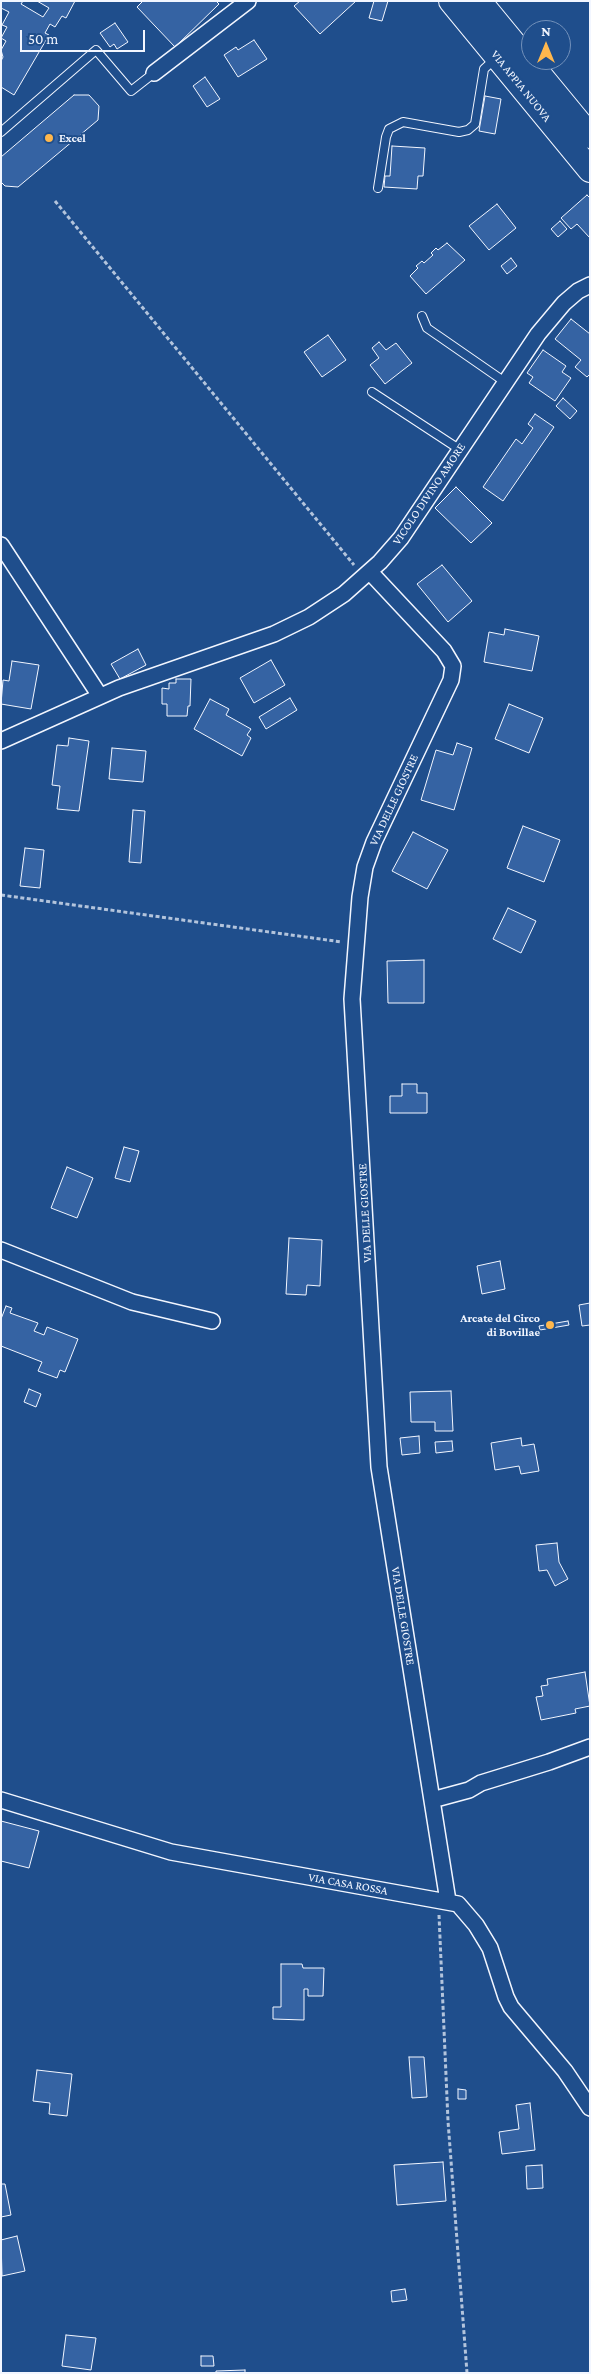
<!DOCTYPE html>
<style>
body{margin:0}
#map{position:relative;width:591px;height:2374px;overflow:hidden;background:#1f4e8c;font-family:"Crimson Pro",serif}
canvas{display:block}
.frame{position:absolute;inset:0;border:2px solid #f2f6ff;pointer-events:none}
.north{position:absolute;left:521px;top:20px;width:50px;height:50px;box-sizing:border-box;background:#1f4e8c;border:1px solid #7391ba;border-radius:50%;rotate:0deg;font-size:14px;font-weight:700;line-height:20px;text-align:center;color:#f2f6ff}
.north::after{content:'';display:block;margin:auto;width:18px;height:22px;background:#ffb74d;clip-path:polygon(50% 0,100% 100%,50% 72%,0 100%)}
.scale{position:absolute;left:20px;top:30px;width:125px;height:22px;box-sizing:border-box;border:2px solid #f2f6ff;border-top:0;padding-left:6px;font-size:15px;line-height:18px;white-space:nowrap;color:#f2f6ff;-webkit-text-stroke:4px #1f4e8c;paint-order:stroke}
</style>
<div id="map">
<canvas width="591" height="2374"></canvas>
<div class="frame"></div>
<div class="north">N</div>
<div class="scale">50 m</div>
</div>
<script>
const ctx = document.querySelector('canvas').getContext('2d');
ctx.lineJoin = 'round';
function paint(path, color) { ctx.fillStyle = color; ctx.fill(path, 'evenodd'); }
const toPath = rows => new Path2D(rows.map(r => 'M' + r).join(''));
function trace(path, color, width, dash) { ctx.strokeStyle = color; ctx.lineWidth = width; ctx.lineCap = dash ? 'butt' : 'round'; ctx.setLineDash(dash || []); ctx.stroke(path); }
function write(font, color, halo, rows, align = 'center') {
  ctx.font = font + ' "Crimson Pro",serif'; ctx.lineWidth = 4; ctx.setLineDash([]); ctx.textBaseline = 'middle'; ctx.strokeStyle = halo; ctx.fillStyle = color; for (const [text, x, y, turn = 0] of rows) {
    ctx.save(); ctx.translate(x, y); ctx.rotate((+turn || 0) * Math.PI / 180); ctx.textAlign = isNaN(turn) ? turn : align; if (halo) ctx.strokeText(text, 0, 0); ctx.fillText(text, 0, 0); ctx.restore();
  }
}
const building = toPath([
 [1,1,23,1,21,4,43,17,49,8,37,1,75,1,66,18,62,16,55,27,50,24,45,33,49,35,14,95,1,87,1,61,3,57,1,50,6,41,1,38,7,27,2,25,9,12,1,8,1,1],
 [143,1,216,1,219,4,175,47,137,7,143,1],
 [300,1,356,1,320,34,294,6,300,1],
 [374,1,388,1,382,21,369,18,374,1],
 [115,23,128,42,117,49,114,44,110,47,100,33,115,23],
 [254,40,267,59,238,77,224,55,236,47,238,50,254,40],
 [205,77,220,99,207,107,193,86,205,77],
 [74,95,89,95,99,106,98,120,18,187,5,186,1,182,1,157,74,95],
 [485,96,501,99,495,134,479,131,485,96],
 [392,146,425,148,423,176,418,176,417,189,384,187,385,176,390,176,392,146],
 [587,195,590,198,590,238,577,224,571,229,561,218,587,195],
 [497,204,516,228,489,250,469,226,497,204],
 [560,221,567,229,558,237,551,229,560,221],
 [447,243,465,260,426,294,410,276,418,268,416,266,422,261,424,263,433,255,431,253,436,248,438,250,447,243],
 [511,258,517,266,507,274,501,266,511,258],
 [571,319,590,334,590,374,587,377,575,367,581,360,555,339,571,319],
 [328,335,346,360,322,377,304,352,328,335],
 [379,342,386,350,396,343,412,363,385,384,370,365,379,358,372,348,379,342],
 [543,350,566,366,562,372,571,378,555,401,529,383,533,377,527,373,543,350],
 [563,398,577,411,570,419,556,406,563,398],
 [535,414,554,427,503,501,483,487,516,439,522,444,533,428,528,424,535,414],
 [456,487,492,523,471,543,435,508,456,487],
 [442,565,472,601,448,622,417,584,442,565],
 [505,629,539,636,532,671,484,662,489,632,504,635,505,629],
 [138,649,146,665,120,679,111,664,138,649],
 [271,660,285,685,254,703,240,678,271,660],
 [12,661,39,665,31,709,1,704,3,680,9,681,12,661],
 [176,679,191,679,190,706,188,706,187,716,167,716,167,704,162,704,162,688,169,689,169,683,176,683,176,679],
 [290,698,297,710,266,729,259,717,290,698],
 [210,699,229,709,226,715,251,729,247,735,251,738,242,756,194,729,210,699],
 [509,704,543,718,529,753,495,739,509,704],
 [69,738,89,741,79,811,57,809,60,786,52,785,57,745,68,746,69,738],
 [457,743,472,748,454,810,421,800,436,750,453,755,457,743],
 [112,748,146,751,143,782,109,779,112,748],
 [133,810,145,811,141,863,129,862,133,810],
 [523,826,560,840,544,882,507,868,523,826],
 [413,832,448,850,427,889,392,871,413,832],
 [25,848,44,850,40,888,20,886,25,848],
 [508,908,536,921,521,953,493,939,508,908],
 [424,960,424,1003,388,1003,387,961,424,960],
 [402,1084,417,1084,417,1093,427,1093,427,1113,390,1113,390,1096,402,1096,402,1084],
 [124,1147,139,1151,130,1182,115,1178,124,1147],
 [67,1167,93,1178,77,1218,51,1208,67,1167],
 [289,1238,322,1240,320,1286,307,1285,306,1295,286,1294,289,1238],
 [500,1261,505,1289,482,1294,477,1266,500,1261],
 [590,1303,590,1325,582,1326,579,1305,590,1303],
 [6,1306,12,1308,10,1313,38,1323,34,1331,44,1335,47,1327,78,1339,65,1372,60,1370,57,1378,38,1371,42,1362,1,1346,1,1319,6,1306],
 [568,1321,569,1325,540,1330,539,1326,568,1321],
 [29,1389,41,1394,36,1407,24,1402,29,1389],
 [451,1391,453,1431,435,1431,435,1422,411,1422,410,1392,451,1391],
 [419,1436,420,1453,402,1455,400,1438,419,1436],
 [521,1438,522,1446,534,1444,539,1471,521,1474,519,1466,495,1470,491,1443,521,1438],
 [452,1441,453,1451,436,1453,435,1442,452,1441],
 [557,1543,559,1562,568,1579,555,1586,547,1570,539,1571,536,1545,557,1543],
 [585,1672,590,1706,575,1709,576,1713,541,1720,536,1697,543,1696,541,1686,548,1685,547,1679,585,1672],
 [1,1821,39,1831,29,1868,1,1861,1,1821],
 [281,1964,302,1964,303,1968,324,1968,323,1996,308,1996,308,1989,304,1989,304,2020,273,2019,273,2007,281,2007,281,1964],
 [409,2057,424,2057,427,2097,412,2098,409,2057],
 [37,2070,72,2074,67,2116,49,2114,50,2103,33,2101,37,2070],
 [458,2089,466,2090,466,2099,458,2099,458,2089],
 [530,2103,535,2150,502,2154,499,2132,519,2129,516,2105,530,2103],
 [443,2162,446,2201,397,2205,394,2165,443,2162],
 [542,2165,543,2188,527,2189,526,2166,542,2165],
 [1,2184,5,2184,11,2215,1,2217,1,2184],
 [17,2236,25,2271,2,2276,1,2240,17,2236],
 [405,2289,407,2300,392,2302,391,2291,405,2289],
 [66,2335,96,2338,91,2370,62,2366,66,2335],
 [201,2356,213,2356,214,2366,201,2366,201,2356],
 [245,2370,245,2373,216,2373,216,2371,245,2370]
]);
paint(building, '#3563a3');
trace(building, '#f2f6ff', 1);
const lane = toPath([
 [1,132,96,50,131,91,154,73],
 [378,188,386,137,389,129,403,122,459,132,468,130,475,124,484,69,496,58],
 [422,316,427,328,505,382],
 [372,392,459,449]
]);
const street = toPath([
 [154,73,248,1],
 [1,545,100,696],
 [370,572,444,651,453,666,451,680,374,842,365,867,360,897,352,999,379,1467,448,1901],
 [1,741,119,688,274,634,309,617,344,594,380,562,401,538,538,334,564,303,578,291,590,285],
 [1,1250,132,1302,212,1321],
 [1,1800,171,1852,458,1904,476,1925,490,1948,506,1997,511,2007,565,2071,590,2108],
 [432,1800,469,1790,481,1783,549,1762,590,1747]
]);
const primary = toPath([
 [451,1,590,170],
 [479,1,590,136]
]);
trace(lane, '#f2f6ff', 10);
trace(street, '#f2f6ff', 18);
trace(primary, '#f2f6ff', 26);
trace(toPath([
 [55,201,354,565],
 [1,895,342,942],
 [439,1915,448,2121,467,2373]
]), '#b3c4dc', 3, [4, 2.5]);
trace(lane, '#1f4e8c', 8);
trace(street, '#1f4e8c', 15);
trace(primary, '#1f4e8c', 24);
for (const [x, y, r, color] of [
 [49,138,5,"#ffb74d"],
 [550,1325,5,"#ffb74d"]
]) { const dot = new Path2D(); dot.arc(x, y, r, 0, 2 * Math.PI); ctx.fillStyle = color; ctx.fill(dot); trace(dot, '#1f4e8c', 2); }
write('12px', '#f2f6ff', '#1f4e8c', [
 ["VIA APPIA NUOVA",521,86,51],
 ["VICOLO DIVINO AMORE",429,494,-56],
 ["VIA DELLE GIOSTRE",394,800,-65],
 ["VIA DELLE GIOSTRE",365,1213,-93],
 ["VIA DELLE GIOSTRE",403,1616,81],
 ["VIA CASA ROSSA",348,1884,10]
]);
write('bold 12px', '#f2f6ff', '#1f4e8c', [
 ["Excel",59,138],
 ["Arcate del Circo",540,1318,"right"],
 ["di Bovillae",540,1332,"right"]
], 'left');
</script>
